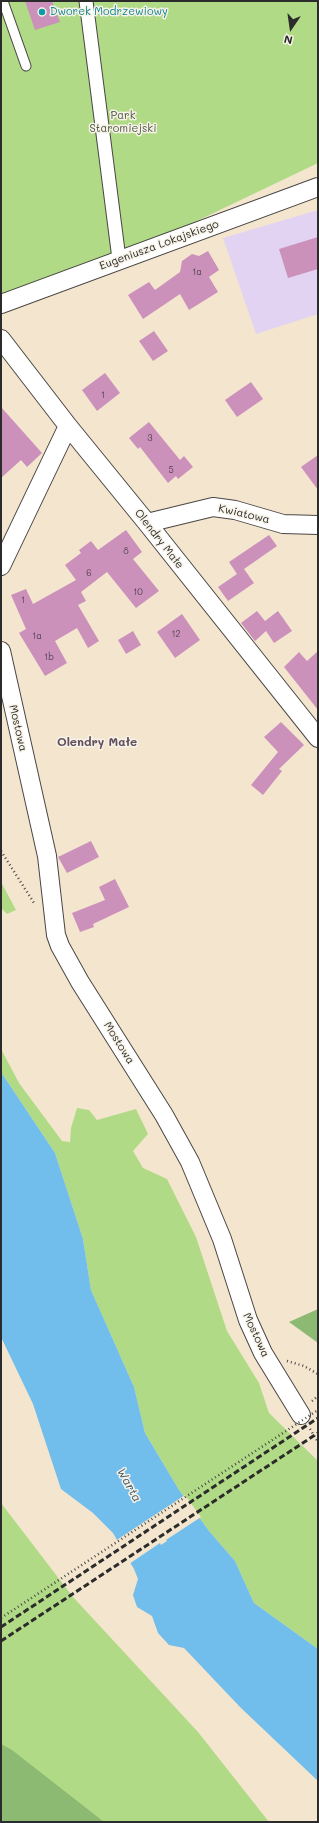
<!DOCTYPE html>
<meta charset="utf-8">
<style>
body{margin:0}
#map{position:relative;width:319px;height:1823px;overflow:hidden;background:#f4e5cf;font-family:Mali,sans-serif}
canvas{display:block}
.frame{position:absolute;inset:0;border:2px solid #2b2b2b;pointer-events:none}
.north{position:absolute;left:271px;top:8px;width:40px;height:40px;-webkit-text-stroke:3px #f7f3e8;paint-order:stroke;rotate:193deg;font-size:11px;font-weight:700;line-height:16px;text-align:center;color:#2b2b2b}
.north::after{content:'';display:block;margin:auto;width:14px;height:18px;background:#2b2b2b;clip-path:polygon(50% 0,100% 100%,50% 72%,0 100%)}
</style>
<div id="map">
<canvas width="319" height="1823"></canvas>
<div class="frame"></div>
<div class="north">N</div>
</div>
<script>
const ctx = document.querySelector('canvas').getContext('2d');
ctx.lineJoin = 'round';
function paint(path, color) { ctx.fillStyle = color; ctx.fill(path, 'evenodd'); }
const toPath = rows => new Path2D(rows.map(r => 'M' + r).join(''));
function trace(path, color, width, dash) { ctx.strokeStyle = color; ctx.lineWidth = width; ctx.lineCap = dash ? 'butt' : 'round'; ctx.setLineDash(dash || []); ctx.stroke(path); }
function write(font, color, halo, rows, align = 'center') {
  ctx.font = font + ' Mali,sans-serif'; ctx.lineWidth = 3; ctx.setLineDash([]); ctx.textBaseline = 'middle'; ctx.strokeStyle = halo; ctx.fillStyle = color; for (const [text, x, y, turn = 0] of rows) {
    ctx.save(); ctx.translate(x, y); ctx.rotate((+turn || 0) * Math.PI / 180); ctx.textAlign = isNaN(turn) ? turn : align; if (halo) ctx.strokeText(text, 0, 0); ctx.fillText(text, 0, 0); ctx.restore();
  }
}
paint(toPath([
 [318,210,318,314,256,334,223,238]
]), '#e3d3f2');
paint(toPath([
 [1,1,318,1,318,163,128,254,1,303],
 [1,882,16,910,7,914,1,908],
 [1,1049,19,1083,62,1141,70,1142,71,1128,77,1108,89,1110,97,1120,136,1109,148,1134,133,1151,143,1168,167,1179,196,1237,227,1331,259,1383,269,1413,318,1461,318,1649,254,1603,235,1561,209,1531,179,1490,145,1433,134,1387,91,1290,83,1239,55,1153,1,1072],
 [1,1503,73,1597,198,1732,269,1822,1,1822]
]), '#b0da85');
paint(toPath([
 [318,1309,318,1343,289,1322],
 [1,1744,12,1750,104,1822,1,1822]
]), '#8cba72');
paint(toPath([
 [1,1072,55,1153,83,1239,91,1290,134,1387,145,1433,179,1490,209,1531,235,1561,254,1603,318,1649,318,1781,241,1708,184,1648,169,1645,158,1633,152,1616,137,1607,133,1595,138,1579,134,1569,113,1533,93,1513,61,1489,33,1404,1,1337]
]), '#71bdeb');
paint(toPath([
 [185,1495,201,1517,166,1540,167,1541,161,1545,160,1543,129,1564,115,1541]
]), '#f4e5cf');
paint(toPath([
 [25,1,52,1,60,22,35,30],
 [318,237,318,269,288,278,279,249],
 [208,251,219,270,209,277,218,292,189,310,180,294,143,319,128,295,149,282,155,290,180,272,182,261,192,254,199,256],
 [154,331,168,351,153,361,139,341],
 [105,373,120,393,97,411,82,390],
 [251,382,263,399,237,417,225,400],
 [1,407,42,453,27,467,21,460,1,478],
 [149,422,180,460,184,456,193,467,178,479,176,476,168,483,140,447,138,449,129,438],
 [318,455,318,490,301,467],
 [126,530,142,552,133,559,159,591,136,608,107,572,81,592,86,601,78,605,99,641,88,648,77,628,55,641,67,663,45,676,19,633,26,629,11,595,26,589,33,604,76,580,65,565,81,553,79,550,91,541,98,550],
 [269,535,277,546,244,569,254,583,228,601,218,587,237,574,229,562],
 [257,611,265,621,278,611,292,631,274,643,266,631,255,641,241,623],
 [182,614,200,640,175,658,157,632],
 [133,631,141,645,126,654,118,640],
 [318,651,318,710,284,667,299,652,307,661],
 [281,722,304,745,279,769,282,771,263,795,251,785,278,752,264,737],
 [91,841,99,857,67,873,58,857],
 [115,879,129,907,93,924,94,927,80,932,72,913,105,900,99,887]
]), '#cb91bb');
const service = toPath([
 [3,1,26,66]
]);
const pedestrian = toPath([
 [86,1,119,259]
]);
const minor = toPath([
 [1,304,318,187],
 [1,339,68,426,147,523,318,738],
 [147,523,213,507,235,510,283,524,318,525],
 [1,566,68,426],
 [1,651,47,856,56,935,60,946,80,982,164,1115,190,1162,222,1239,248,1320,263,1353,301,1415]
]);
trace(service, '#494744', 11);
trace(pedestrian, '#494744', 15);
trace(minor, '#494744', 20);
trace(toPath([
 [1,851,34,903],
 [287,1361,304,1366,318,1374],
 [312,1401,318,1396],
 [310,1429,318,1442]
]), '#494744', 2.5, [1, 3]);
trace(service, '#fff', 9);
trace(pedestrian, '#fff', 13);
trace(minor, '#fff', 18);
trace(toPath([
 [1,1627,318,1418],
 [1,1641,318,1433]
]), '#2b2b2b', 3, [6, 3]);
trace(toPath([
 [1,1618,318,1410]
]), '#494744', 2.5, [1, 3]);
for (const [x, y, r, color] of [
 [42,12,4,"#0f9aa8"]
]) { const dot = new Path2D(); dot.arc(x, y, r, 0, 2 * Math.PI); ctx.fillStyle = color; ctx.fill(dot); trace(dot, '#f7f3e8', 1.5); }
write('9px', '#53444f', null, [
 ["1a",197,272],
 ["1",103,395],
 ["3",150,438],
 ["5",171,470],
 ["8",126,551],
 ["6",89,573],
 ["10",138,592],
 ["1",23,600],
 ["12",176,634],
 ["1a",37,636],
 ["1b",49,657]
]);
write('11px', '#0d838f', '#f7f3e8', [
 ["Dworek Modrzewiowy",50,12]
], 'left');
write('11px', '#4c5742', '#f7f3e8', [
 ["Park",123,116],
 ["Staromiejski",123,129]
]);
write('11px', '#2b2b2b', '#f7f3e8', [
 ["Eugeniusza Lokajskiego",159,245,-20],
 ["Kwiatowa",244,514,13],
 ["Olendry Małe",159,539,52],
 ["Mostowa",18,728,77],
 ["Mostowa",119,1043,58],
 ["Mostowa",256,1335,65]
]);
write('bold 12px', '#634f5d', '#f7f3e8', [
 ["Olendry Małe",97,742]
]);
write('italic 12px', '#405765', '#f7f3e8', [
 ["Warta",129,1485,61]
]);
</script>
